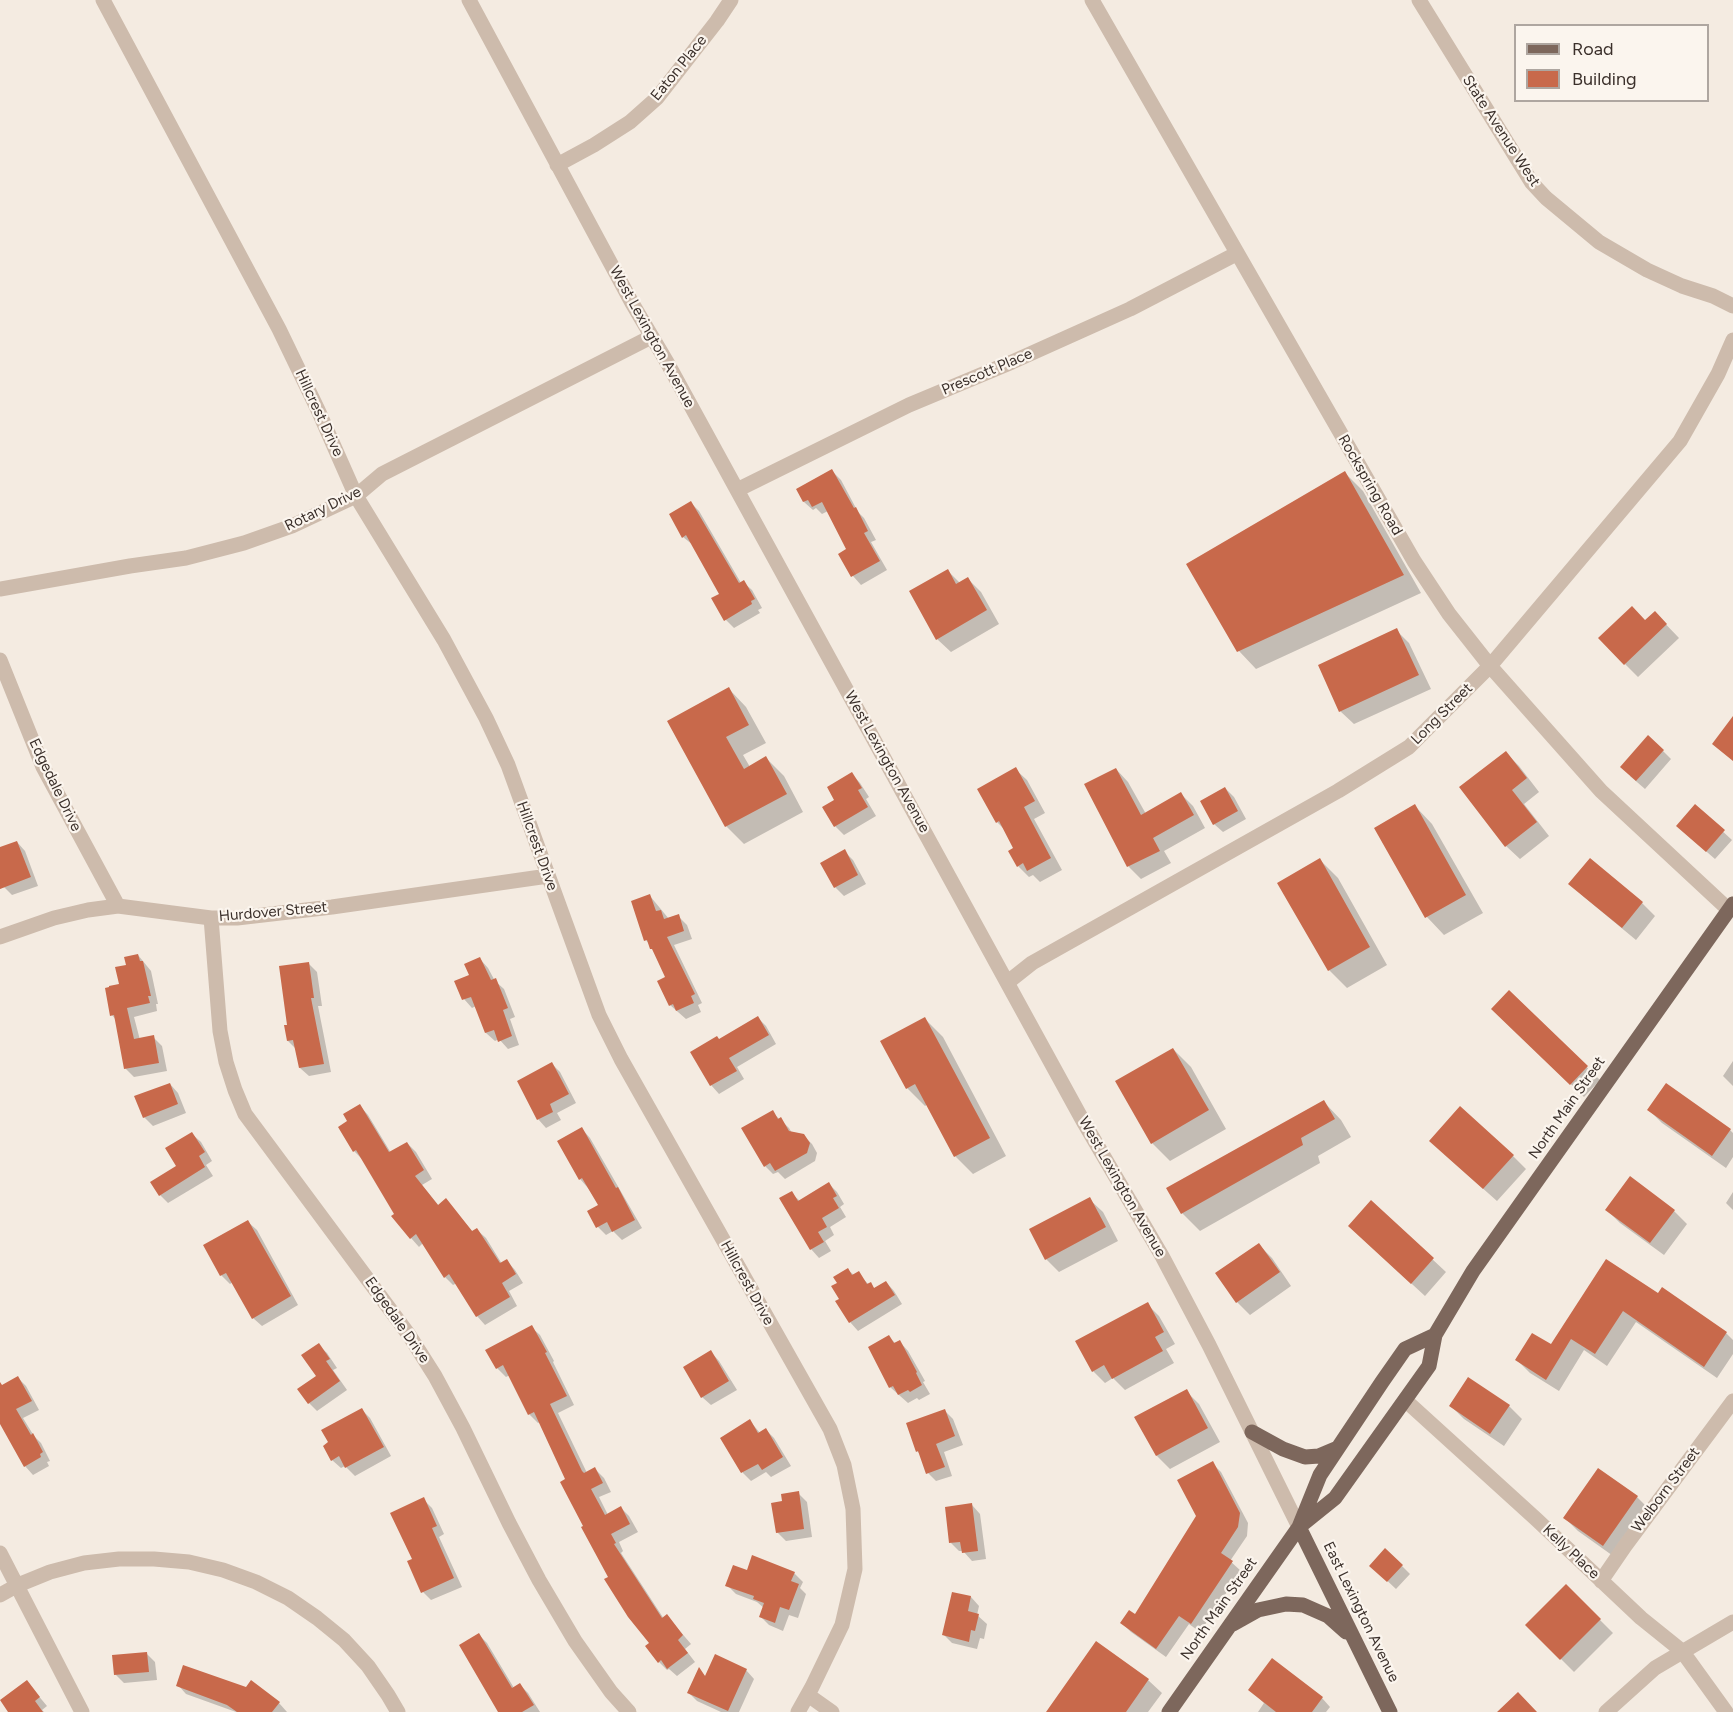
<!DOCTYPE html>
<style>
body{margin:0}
#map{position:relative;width:1733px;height:1712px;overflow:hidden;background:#f4ebe1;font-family:Figtree,sans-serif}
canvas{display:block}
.legend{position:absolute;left:1514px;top:24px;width:195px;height:78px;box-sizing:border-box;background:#fbf5ee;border:2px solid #aea6a0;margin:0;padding:8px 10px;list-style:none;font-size:18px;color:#3b302b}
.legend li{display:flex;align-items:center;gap:12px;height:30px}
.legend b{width:30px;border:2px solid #aea6a0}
</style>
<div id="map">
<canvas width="1733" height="1712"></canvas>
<ul class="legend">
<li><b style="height:8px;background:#7d675c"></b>Road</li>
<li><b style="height:16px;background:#c8694b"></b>Building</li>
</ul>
</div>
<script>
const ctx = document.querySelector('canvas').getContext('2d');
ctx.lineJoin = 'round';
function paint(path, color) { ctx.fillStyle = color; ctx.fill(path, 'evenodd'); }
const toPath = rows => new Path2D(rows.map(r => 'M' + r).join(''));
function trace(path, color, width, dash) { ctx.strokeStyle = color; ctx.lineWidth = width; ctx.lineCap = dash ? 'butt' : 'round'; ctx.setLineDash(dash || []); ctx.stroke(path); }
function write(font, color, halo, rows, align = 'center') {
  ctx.font = font + ' Figtree,sans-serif'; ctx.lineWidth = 4.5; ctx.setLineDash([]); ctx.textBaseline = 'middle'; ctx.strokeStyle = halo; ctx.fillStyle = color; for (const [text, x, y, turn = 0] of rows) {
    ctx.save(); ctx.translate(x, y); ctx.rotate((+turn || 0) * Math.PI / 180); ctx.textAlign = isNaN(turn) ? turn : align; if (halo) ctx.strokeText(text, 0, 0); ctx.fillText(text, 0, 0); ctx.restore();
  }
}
paint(toPath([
 [832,471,841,480,858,512,864,518,876,540,871,542,887,570,861,585,853,576,840,554,848,550,828,511,822,514,816,508,813,510,804,502,798,490],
 [1345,473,1363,491,1421,593,1256,669,1239,651,1188,565],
 [691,503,699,511,741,583,743,582,752,590,762,608,758,610,760,613,734,628,726,620,721,594,693,545,683,537],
 [948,571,960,583,968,579,981,592,999,624,951,652,937,639],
 [1655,613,1679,638,1638,677,1625,664,1646,622],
 [1396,630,1409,643,1431,689,1354,724,1340,711],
 [729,689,746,707,766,743,743,755,750,767,766,758,784,776,803,812,744,844,726,826,669,721],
 [1663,751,1671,759,1645,789,1630,776],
 [1506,753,1519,766,1539,792,1524,804,1549,836,1520,859,1506,846,1461,788],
 [1015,769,1027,780,1045,813,1034,819,1062,870,1040,882,1033,875,1029,877,1018,866,1015,848,1006,831,997,822],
 [1116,769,1128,782,1146,814,1181,794,1193,806,1205,828,1164,851,1171,863,1141,879,1129,867,1086,785],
 [852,774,860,783,869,797,866,799,876,816,844,835,835,826,836,800],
 [1225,788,1234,797,1246,819,1223,832,1214,824],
 [1415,806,1432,824,1483,913,1444,935,1427,917],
 [1695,806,1732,840,1715,859,1686,834],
 [17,842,25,851,38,886,12,895,4,887,0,889,0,849],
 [844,851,853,860,866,884,844,896,835,887,822,863],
 [1320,860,1338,878,1387,965,1347,988,1329,970],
 [1570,884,1642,903,1655,916,1636,940,1584,897],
 [650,896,669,919,678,916,687,925,692,939,674,945,702,1003,698,1005,701,1012,686,1019,670,1005,659,982,667,978,655,952,646,940],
 [138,955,151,971,158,1004,156,1004,157,1011,134,1017,140,1040,153,1037,162,1046,167,1071,134,1077,125,1068,116,1020,112,1015,128,966],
 [480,959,488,968,495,981,504,989,515,1017,510,1019,519,1045,508,1049,499,1039,495,1041,486,1033,476,1006,472,1008,464,999,471,976],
 [309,964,317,972,322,1006,318,1006,331,1072,309,1076,300,1068,296,1049,288,1041,289,1026],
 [1509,992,1600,1080,1584,1097,1493,1008],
 [758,1018,766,1026,776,1044,737,1067,744,1079,719,1094,711,1085,719,1040],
 [925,1019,943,1037,1006,1156,973,1174,955,1156,928,1104,925,1106,907,1088],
 [1173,1049,1191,1067,1226,1129,1170,1161,1152,1143],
 [1733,1061,1733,1086,1723,1076],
 [552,1064,560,1072,576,1103,557,1113,561,1120,546,1128,538,1119],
 [170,1084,178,1093,186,1113,153,1126,144,1117],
 [1324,1102,1341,1120,1351,1137,1318,1156,1320,1163,1200,1231,1182,1213],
 [360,1106,368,1115,391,1153,407,1143,416,1152,432,1179,422,1185,439,1206,446,1200,473,1232,477,1230,486,1238,502,1264,507,1261,515,1270,523,1283,509,1291,517,1306,485,1325,477,1316,457,1283,453,1285,445,1277,423,1243,419,1247,411,1238,363,1160,354,1151,340,1127,349,1122],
 [1649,1110,1730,1130,1733,1133,1733,1157,1726,1168,1662,1123],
 [772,1112,789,1128,792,1133,803,1135,812,1144,817,1153,815,1161,785,1179,778,1172,773,1174,765,1166],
 [582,1129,590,1138,642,1228,622,1240,613,1231,606,1235,598,1227,600,1206,588,1188,580,1179],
 [192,1134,201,1142,212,1161,206,1165,213,1176,168,1203,160,1195,179,1167],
 [1444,1154,1513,1156,1526,1169,1497,1201],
 [829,1184,837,1192,844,1204,840,1207,846,1217,830,1227,834,1235,825,1241,831,1251,819,1258,811,1249,791,1193,800,1201],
 [1733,1192,1733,1210,1726,1203],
 [1089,1199,1103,1212,1118,1241,1059,1272,1046,1259],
 [1371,1202,1446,1272,1425,1296,1363,1239],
 [1607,1210,1674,1211,1687,1224,1664,1255,1620,1223],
 [248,1222,257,1230,298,1305,262,1326,253,1318,233,1282,230,1284,221,1275],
 [1259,1245,1272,1258,1291,1286,1250,1315,1237,1302],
 [1607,1261,1658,1295,1662,1289,1726,1333,1733,1340,1733,1354,1717,1378,1636,1322,1607,1366,1584,1350,1559,1391,1530,1373,1517,1360,1551,1346],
 [848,1270,854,1275,858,1273,869,1285,870,1284,875,1289,886,1282,894,1291,902,1304,858,1331,850,1322,841,1299,839,1283],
 [1147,1304,1159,1316,1175,1344,1166,1349,1174,1363,1125,1390,1113,1378,1105,1383,1093,1371],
 [531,1327,540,1335,554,1361,553,1362,574,1405,558,1413,587,1473,595,1469,604,1478,611,1492,599,1497,608,1515,621,1508,629,1516,638,1532,619,1542,623,1551,621,1553,664,1619,667,1616,691,1644,685,1649,695,1662,677,1676,669,1669,667,1670,659,1662,651,1643,610,1577,585,1527,567,1480,540,1422,538,1423,529,1414,510,1375,506,1377,497,1368,487,1351],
 [889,1337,896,1344,900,1342,908,1351,925,1381,923,1382,930,1394,919,1400,917,1398,908,1403,890,1387],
 [318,1345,327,1353,337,1368,333,1370,347,1390,317,1411,309,1403,318,1377],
 [711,1352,719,1361,737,1390,711,1405,702,1397],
 [18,1378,26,1386,39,1410,23,1418,34,1436,41,1443,50,1461,47,1462,49,1466,33,1475,25,1466,0,1421,0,1387],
 [1186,1391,1199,1404,1220,1442,1170,1469,1157,1456,1136,1418],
 [1451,1406,1509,1406,1522,1419,1504,1446,1464,1419],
 [362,1410,370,1418,391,1456,355,1476,345,1466,341,1468,332,1460],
 [945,1411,953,1419,963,1445,944,1452,952,1476,936,1481,928,1473,921,1455,917,1451],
 [750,1421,760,1433,766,1430,774,1438,791,1466,771,1477,766,1472,751,1481,743,1473,722,1438],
 [1212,1463,1221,1472,1248,1523,1247,1536,1230,1561,1241,1571,1200,1632,1189,1624,1166,1657,1131,1632,1122,1623,1135,1616,1198,1516],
 [798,1493,807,1502,812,1537,786,1541,777,1532,784,1503],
 [1637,1497,1650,1510,1616,1558,1578,1531,1565,1518],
 [423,1499,432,1508,444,1534,439,1537,462,1587,431,1600,423,1592,414,1560],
 [972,1505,980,1514,986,1559,972,1561,963,1551,959,1551,951,1543],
 [1402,1566,1410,1574,1396,1589,1380,1574],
 [747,1572,794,1573,803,1582,800,1588,806,1594,798,1618,789,1615,783,1631,769,1625,761,1617,764,1608,757,1602,736,1594,727,1585],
 [1566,1586,1613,1633,1574,1672,1527,1625],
 [953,1593,971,1597,979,1606,977,1615,987,1624,984,1639,980,1638,977,1649,952,1643,944,1635],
 [479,1635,487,1643,514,1688,520,1685,528,1693,540,1712,500,1712],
 [146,1653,155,1662,157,1680,124,1683,115,1674],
 [699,1670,706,1677,746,1670,754,1679,739,1712,721,1712,697,1701,689,1693],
 [1148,1680,1162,1693,1148,1712,1048,1712],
 [27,1682,47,1706,42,1710,44,1712,10,1712],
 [178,1685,279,1703,287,1712,236,1712,186,1694],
 [1250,1690,1322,1698,1330,1707,1326,1712,1258,1712,1264,1703]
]), '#0003');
paint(toPath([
 [832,469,854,508,856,507,868,531,864,533,880,561,851,577,838,554,846,549,822,502,812,507,808,500,803,502,796,489],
 [1345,471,1404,575,1237,652,1186,564],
 [691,501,739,583,744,580,755,599,751,601,752,604,724,621,711,598,719,594,686,535,682,538,669,514],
 [948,569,956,584,968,577,987,610,936,640,909,591],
 [1632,606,1645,620,1655,611,1667,624,1624,665,1598,638],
 [1397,628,1419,675,1339,712,1318,665],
 [729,687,749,725,726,737,744,769,766,756,787,794,725,827,667,721],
 [1733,716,1733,761,1712,744],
 [1648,735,1664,750,1636,781,1620,767],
 [1506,751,1527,778,1512,790,1537,822,1505,847,1459,787],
 [1016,767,1035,801,1024,807,1051,858,1027,871,1023,863,1017,867,1008,851,1013,848,999,821,996,823,977,789],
 [1116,768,1141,815,1181,792,1194,815,1153,838,1160,851,1127,867,1084,784],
 [852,772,862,788,858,790,868,807,834,827,822,807,834,800,827,787],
 [1225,787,1238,811,1213,825,1200,801],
 [1415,804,1466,895,1425,918,1374,828],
 [1695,804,1725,830,1706,852,1676,826],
 [17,841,31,877,0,889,0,847],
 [845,849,858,875,834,888,820,863],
 [1320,858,1370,947,1328,971,1277,883],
 [1590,858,1643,902,1622,928,1568,884],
 [650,894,656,911,661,910,664,919,679,914,684,931,667,937,695,994,691,996,694,1003,676,1011,673,1004,669,1006,657,981,665,977,652,949,650,949,647,940,644,941,631,901],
 [138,954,140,961,143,961,151,996,148,996,150,1003,127,1008,134,1039,154,1035,159,1063,124,1069,114,1015,110,1016,105,988,109,987,109,986,119,984,115,967,126,965,124,957],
 [480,957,491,980,496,978,508,1008,503,1010,512,1036,498,1042,494,1030,485,1033,471,997,462,1000,454,981,469,975,464,964],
 [309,962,314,998,311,998,324,1064,299,1068,293,1040,287,1041,284,1025,287,1025,279,966],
 [1509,990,1588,1066,1570,1085,1491,1009],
 [758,1016,769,1035,729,1058,737,1071,710,1086,690,1052,717,1036,719,1039],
 [925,1017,990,1138,954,1157,915,1084,906,1089,880,1041],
 [1173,1048,1209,1110,1151,1144,1115,1081],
 [552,1062,569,1094,550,1104,553,1112,537,1120,517,1081],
 [170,1083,178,1104,143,1118,134,1096],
 [1666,1083,1731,1129,1712,1156,1647,1110],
 [1324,1100,1335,1119,1301,1138,1303,1145,1181,1214,1166,1188],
 [360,1104,389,1152,407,1142,424,1170,415,1176,438,1205,446,1198,472,1231,477,1228,500,1263,507,1259,516,1274,502,1283,510,1297,476,1317,449,1274,444,1278,416,1234,410,1239,391,1216,394,1214,356,1150,353,1152,338,1127,347,1121,343,1114],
 [1460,1106,1514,1155,1483,1189,1429,1141],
 [773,1110,778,1119,781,1117,789,1131,804,1134,810,1143,807,1153,775,1171,770,1163,764,1167,741,1128],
 [582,1127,616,1188,618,1187,635,1220,612,1232,607,1222,596,1228,587,1211,598,1205,582,1178,579,1180,557,1141],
 [192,1132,205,1152,199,1156,205,1167,159,1196,150,1182,176,1166,165,1148],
 [1630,1176,1675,1210,1650,1243,1605,1210],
 [829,1182,837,1196,833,1198,839,1208,822,1218,827,1227,818,1232,824,1242,810,1250,779,1198,792,1191,798,1201],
 [1090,1197,1106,1227,1045,1260,1029,1229],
 [1371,1200,1434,1258,1411,1284,1348,1226],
 [248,1220,291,1296,252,1319,226,1273,220,1276,203,1245],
 [1259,1243,1280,1272,1236,1303,1215,1273],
 [1606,1259,1658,1293,1662,1287,1727,1332,1704,1367,1623,1311,1595,1354,1571,1339,1546,1380,1515,1360,1532,1333,1551,1344],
 [848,1268,852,1275,859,1271,867,1284,871,1282,874,1288,886,1281,895,1295,849,1323,835,1301,839,1299,831,1286,837,1283,833,1277],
 [1148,1302,1164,1332,1155,1337,1163,1351,1112,1379,1104,1365,1092,1372,1075,1341],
 [532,1325,547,1352,545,1353,567,1396,550,1404,582,1471,584,1473,595,1467,603,1483,591,1489,605,1515,621,1506,630,1524,611,1534,616,1543,614,1544,662,1618,667,1614,683,1635,678,1640,688,1653,667,1669,661,1660,658,1663,645,1646,649,1643,628,1617,604,1579,608,1577,581,1527,583,1526,560,1482,565,1479,534,1412,528,1415,503,1365,496,1369,485,1350],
 [889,1335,894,1343,900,1340,917,1372,916,1373,922,1385,910,1392,908,1390,898,1395,893,1386,889,1388,868,1347],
 [319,1343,330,1359,326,1361,340,1381,308,1404,297,1389,316,1376,301,1355],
 [711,1350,729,1381,701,1398,683,1367],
 [18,1376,32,1401,16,1409,31,1435,33,1433,43,1452,40,1454,41,1457,24,1467,0,1424,0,1382,2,1385],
 [1468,1377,1510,1405,1490,1434,1449,1406],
 [1187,1389,1208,1428,1156,1456,1134,1417],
 [362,1408,384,1447,345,1468,339,1456,331,1461,323,1446,328,1442,321,1430],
 [945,1409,955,1436,936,1444,945,1467,926,1474,918,1451,916,1452,906,1423],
 [750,1419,758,1433,766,1428,783,1457,762,1470,758,1464,741,1473,720,1438],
 [1213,1461,1240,1513,1238,1527,1221,1553,1233,1561,1191,1624,1179,1616,1156,1649,1120,1623,1129,1610,1135,1614,1196,1516,1177,1480],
 [1598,1468,1638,1496,1603,1546,1563,1518],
 [799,1491,804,1529,776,1533,771,1503,782,1501,781,1494],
 [424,1497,437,1526,432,1528,454,1578,421,1593,407,1561,412,1559,390,1513],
 [972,1503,978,1551,962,1553,960,1542,949,1543,945,1507],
 [1385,1548,1403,1565,1387,1582,1369,1566],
 [752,1555,795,1572,791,1581,799,1584,789,1610,780,1607,775,1623,759,1617,764,1603,753,1599,754,1596,725,1586,733,1565,747,1570],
 [1566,1584,1601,1619,1560,1660,1525,1625],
 [952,1592,971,1596,968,1611,979,1614,975,1631,971,1630,969,1642,942,1635],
 [479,1633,512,1688,520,1683,534,1705,522,1712,498,1712,459,1645],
 [1096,1641,1149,1679,1126,1712,1046,1712],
 [147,1652,149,1672,114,1675,112,1655],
 [715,1654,747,1669,728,1711,687,1693,699,1667,705,1676],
 [1272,1658,1323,1697,1312,1712,1276,1712,1248,1690],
 [183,1665,246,1687,251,1680,280,1702,272,1712,237,1712,227,1705,176,1686],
 [27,1680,40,1697,35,1701,43,1712,8,1712,0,1700],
 [1518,1692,1537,1712,1497,1712]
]), '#c8694b');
trace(toPath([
 [103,0,279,329,318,410,356,496,444,640,486,718,508,765,599,1015,621,1059,830,1429,844,1465,853,1509,855,1569,842,1625,812,1687,798,1712],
 [469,0,632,303,668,364,737,490,1083,1121,1162,1256,1209,1345,1299,1527],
 [1092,0,1414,561,1449,614,1490,666,1601,791,1729,910],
 [1419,0,1532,183,1546,198,1599,242,1647,270,1682,286,1713,296,1733,306],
 [557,165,594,145,630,122,657,98,717,21,731,0],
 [737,490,909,405,1012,362,1130,309,1236,254],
 [0,589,130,566,186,558,244,543,292,526,356,496,382,474,651,337],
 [0,660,43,767,118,906],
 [211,918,220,1031,226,1062,235,1090,245,1114,409,1335,435,1376,463,1428,509,1523,539,1580,575,1641,611,1692,629,1712],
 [0,937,54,918,88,910,118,906,211,918,237,918,332,907,548,876],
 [1008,982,1032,963,1338,791,1409,747,1490,666,1680,441,1718,374,1733,340],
 [1405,1400,1536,1519,1641,1618,1682,1651,1726,1712],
 [0,1553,82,1712],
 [1601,1581,1625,1546,1733,1401],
 [0,1595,18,1585,50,1572,84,1563,119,1559,154,1559,189,1562,223,1570,256,1582,288,1598,317,1618,344,1640,368,1666,388,1695,398,1712],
 [808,1695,832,1712],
 [1606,1712,1655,1668,1733,1622]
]), '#cdbbac', 15);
trace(toPath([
 [1252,1432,1283,1449,1305,1457,1319,1456,1338,1448],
 [1299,1527,1335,1498,1429,1366,1435,1335,1473,1271,1733,904],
 [1299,1527,1390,1712],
 [1233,1624,1258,1610,1286,1604,1303,1605,1328,1616,1346,1632],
 [1169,1712,1299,1527,1320,1475,1382,1382,1405,1349,1435,1335]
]), '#7d675c', 15);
write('15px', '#3b302b', '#fbf5ee', [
 ["Eaton Place",679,68,-51],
 ["State Avenue West",1501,131,57],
 ["West Lexington Avenue",652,337,61],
 ["Prescott Place",987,372,-23],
 ["Hillcrest Drive",319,413,65],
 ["Rockspring Road",1370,485,60],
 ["Rotary Drive",323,509,-26],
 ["Long Street",1442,714,-45],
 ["West Lexington Avenue",887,762,61],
 ["Edgedale Drive",55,785,64],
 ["Hillcrest Drive",537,846,70],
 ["Hurdover Street",273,912,-5],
 ["North Main Street",1567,1108,-55],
 ["West Lexington Avenue",1122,1187,60],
 ["Hillcrest Drive",747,1283,61],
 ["Edgedale Drive",397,1320,55],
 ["Welborn Street",1666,1490,-53],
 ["Kelly Place",1571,1552,43],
 ["North Main Street",1219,1609,-55],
 ["East Lexington Avenue",1361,1612,64]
]);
</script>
